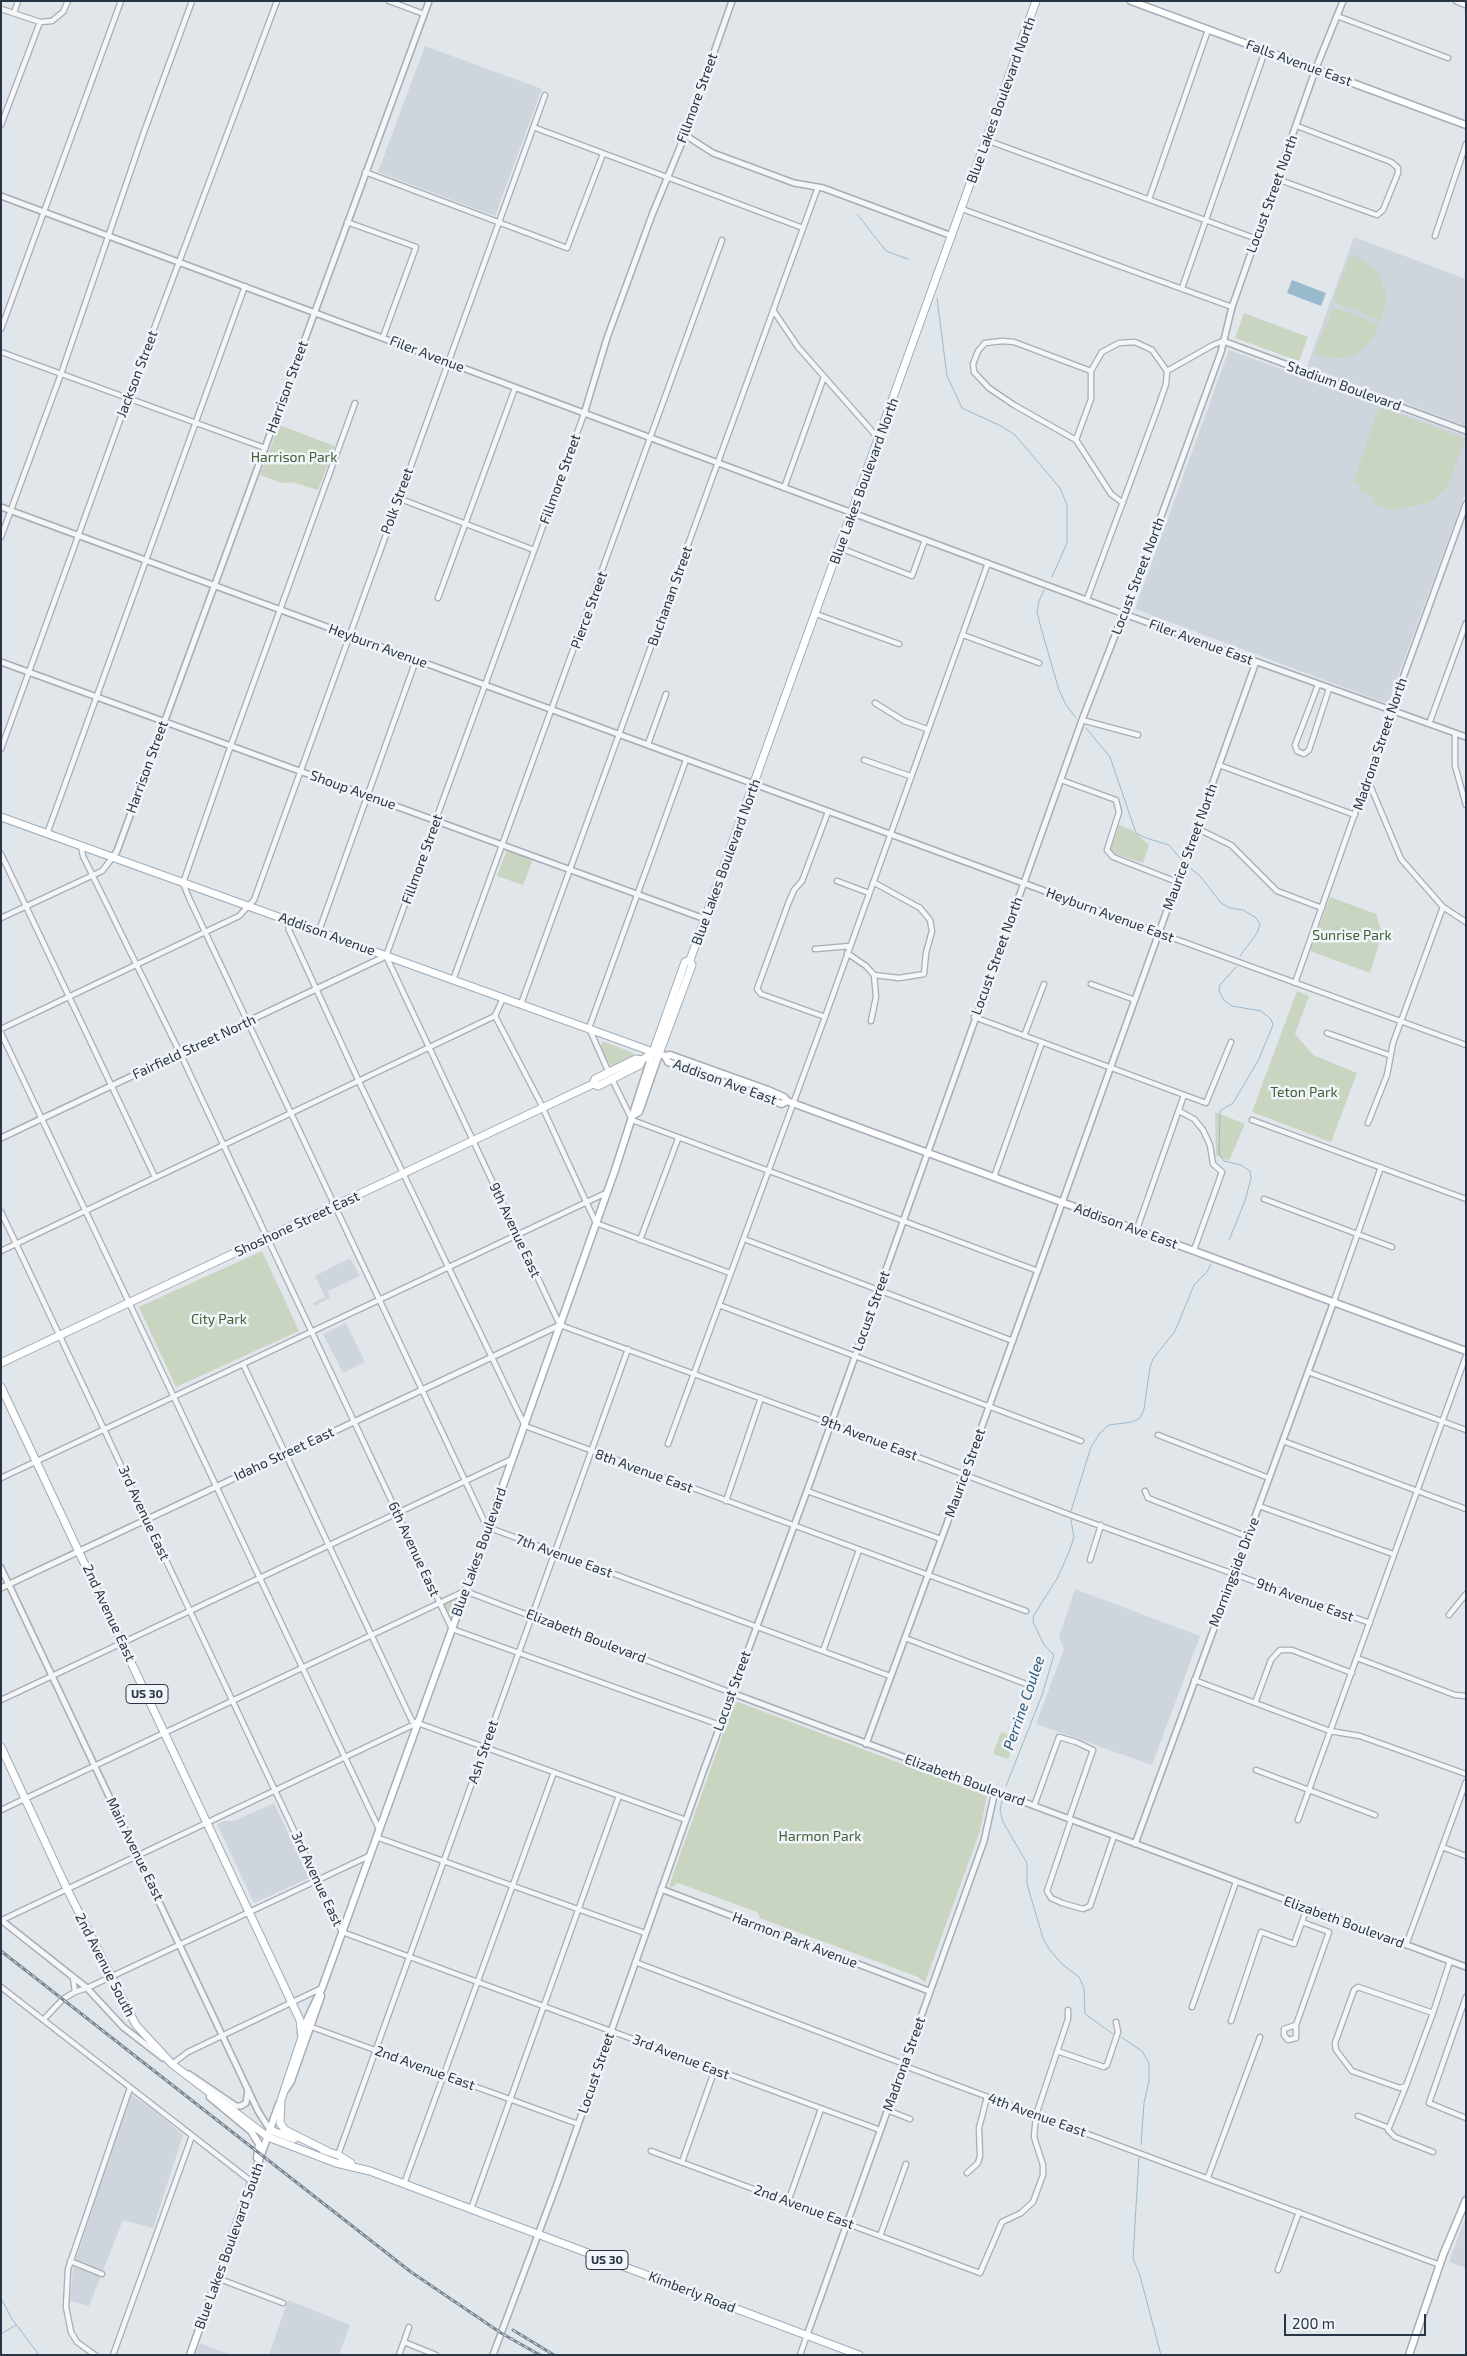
<!DOCTYPE html>
<style>
body{margin:0}
#map{position:relative;width:1467px;height:2356px;overflow:hidden;background:#e1e6eb;font-family:"Exo 2",sans-serif}
canvas{display:block}
.frame{position:absolute;inset:0;border:2px solid #283544;pointer-events:none}
.scale{position:absolute;left:1284px;top:2314px;width:142px;height:22px;box-sizing:border-box;border:2px solid #283544;border-top:0;padding-left:6px;font-size:15px;line-height:18px;white-space:nowrap;color:#283544;-webkit-text-stroke:4px #f1f4f8;paint-order:stroke}
</style>
<div id="map">
<canvas width="1467" height="2356"></canvas>
<div class="frame"></div>
<div class="scale">200 m</div>
</div>
<script>
const ctx = document.querySelector('canvas').getContext('2d');
ctx.lineJoin = 'round';
function paint(path, color) { ctx.fillStyle = color; ctx.fill(path, 'evenodd'); }
const toPath = rows => new Path2D(rows.map(r => 'M' + r).join(''));
function trace(path, color, width, dash) { ctx.strokeStyle = color; ctx.lineWidth = width; ctx.lineCap = dash ? 'butt' : 'round'; ctx.setLineDash(dash || []); ctx.stroke(path); }
function write(font, color, halo, rows, align = 'center') {
  ctx.font = font + ' "Exo 2",sans-serif'; ctx.lineWidth = 5; ctx.setLineDash([]); ctx.textBaseline = 'middle'; ctx.strokeStyle = halo; ctx.fillStyle = color; for (const [text, x, y, turn = 0] of rows) {
    ctx.save(); ctx.translate(x, y); ctx.rotate((+turn || 0) * Math.PI / 180); ctx.textAlign = isNaN(turn) ? turn : align; if (halo) ctx.strokeText(text, 0, 0); ctx.fillText(text, 0, 0); ctx.restore();
  }
}
paint(toPath([
 [425,46,542,89,495,216,378,172],
 [1354,237,1466,279,1466,426,1307,366],
 [1229,350,1466,436,1466,491,1388,704,1135,609],
 [350,1258,360,1276,328,1291,330,1298,314,1306,313,1303,325,1297,315,1276],
 [346,1323,365,1362,343,1373,323,1334],
 [1075,1589,1200,1636,1152,1765,1036,1724,1064,1649,1059,1637],
 [274,1803,309,1878,254,1903,217,1824,224,1821,233,1821],
 [130,2094,156,2112,183,2135,153,2228,123,2220,89,2306,70,2301,73,2268],
 [1466,2216,1466,2268,1449,2262],
 [288,2300,350,2325,339,2355,269,2355],
 [200,2343,228,2354,230,2355,195,2355]
]), '#ced5dd');
paint(toPath([
 [1351,254,1372,266,1380,276,1387,298,1381,320,1338,304,1334,297],
 [1335,308,1379,324,1373,338,1362,350,1353,356,1331,359,1314,354,1332,310],
 [1244,313,1308,337,1299,361,1235,338],
 [1383,408,1465,439,1448,486,1429,503,1392,510,1376,505,1369,493,1360,491,1359,483,1354,481,1378,409],
 [279,425,335,446,318,490,292,482,282,483,260,475],
 [1119,825,1132,830,1149,845,1143,863,1110,852],
 [507,850,533,859,523,885,497,876],
 [1330,897,1376,914,1382,934,1370,973,1310,951],
 [1297,991,1309,996,1295,1034,1313,1055,1357,1073,1331,1142,1252,1112],
 [605,1042,633,1053,633,1057,614,1066,610,1065,601,1047,602,1043],
 [1215,1112,1245,1124,1229,1161,1216,1155],
 [262,1251,299,1331,176,1387,139,1307],
 [465,1591,452,1629,439,1603],
 [738,1702,987,1796,980,1831,925,1982,918,1977,760,1918,757,1912,678,1883,670,1888,670,1883,734,1703],
 [1001,1732,1015,1737,1008,1759,993,1754]
]), '#c9d5c1');
paint(toPath([
 [1292,280,1326,293,1321,306,1287,293]
]), '#99b9cd');
trace(toPath([
 [857,214,886,251,908,259],
 [937,298,947,376,962,408,1003,427,1015,435,1060,488,1067,505,1067,543,1052,577],
 [1044,590,1039,601,1037,612,1041,628,1059,690,1066,705,1076,718],
 [1086,728,1110,757,1136,833,1146,838,1169,845,1180,858],
 [1188,866,1201,877,1221,903,1230,908,1243,910,1255,917,1260,924,1257,933,1240,956],
 [1229,1240,1245,1201,1251,1178,1250,1171,1241,1165,1224,1161,1219,1154,1220,1111,1233,1103,1258,1061,1273,1025,1271,1019,1261,1011,1232,1006,1224,1000,1219,991,1220,985,1236,967],
 [1071,1511,1091,1447,1100,1433,1109,1425,1132,1422,1140,1418,1144,1409,1150,1367,1153,1359,1175,1331,1194,1285,1207,1272,1211,1264],
 [1006,1786,1042,1695,1054,1655,1044,1645,1033,1622,1034,1615,1058,1577,1069,1552,1074,1537,1071,1520],
 [1002,1801,1000,1810,1003,1822,1027,1863,1027,1884,1043,1938,1049,1949,1062,1964,1079,1977,1084,1988,1085,2014,1113,2034],
 [1121,2037,1142,2051,1149,2063,1149,2081,1144,2103,1141,2145],
 [1139,2157,1133,2258,1140,2276,1161,2355],
 [1,2298,12,2319,39,2355],
 [1,2334,16,2325]
]), '#99b9cd', 1);
const minor = toPath([
 [389,1,424,14],
 [1456,1,1465,5],
 [1,9,40,22,52,21,63,12,68,1],
 [14,13,18,1],
 [1337,16,1448,58],
 [1,125,40,22],
 [533,127,803,228],
 [986,140,1257,239],
 [365,172,567,248,603,154],
 [1277,179,1377,215,1383,210,1398,173,1398,168,1391,162,1297,126],
 [1149,199,1208,30],
 [962,209,1232,307],
 [347,222,416,247,383,337],
 [1435,236,1466,144],
 [1182,288,1265,51],
 [773,310,798,347,878,438],
 [1,329,121,1],
 [1,352,265,448],
 [1091,371,1014,342,1002,341,985,343,978,351,973,364,974,372,989,388,1014,405,1076,440,1111,494,1123,503],
 [1167,371,1213,345,1223,341],
 [355,403,231,745,183,883,189,898,487,1527,890,1676],
 [584,414,386,956,560,1325,831,1424,1073,1516,1370,1623],
 [1076,440,1091,399,1091,371,1102,352,1119,343,1135,342,1152,350,1167,371],
 [784,488,824,377],
 [398,498,534,550],
 [1,537,61,374,144,132,192,1],
 [840,548,912,576,925,540],
 [438,598,515,388],
 [1087,599,1157,410,1166,384,1167,371],
 [816,614,899,644],
 [963,635,1039,663],
 [1318,685,1295,745,1297,751,1304,754,1309,750,1329,689],
 [875,703,904,721,927,729],
 [1082,720,1138,735],
 [1429,724,1466,623],
 [1455,734,1455,766,1466,805],
 [648,744,666,694],
 [1,749,128,398,277,1],
 [864,760,910,776],
 [1219,765,1355,815],
 [1367,778,1401,859,1443,907,1466,922],
 [1061,780,1116,800,1119,812,1107,850,1113,857,1177,882],
 [1196,828,1231,845,1277,891,1322,908],
 [47,834,245,286],
 [81,846,83,856,180,1053,452,1629,720,1725],
 [1,854,155,1177],
 [837,881,869,893],
 [1,918,102,871,113,857],
 [287,920,289,930,361,1086,525,1426,1026,1611],
 [319,931,416,660],
 [1159,933,1466,1045],
 [815,949,850,946],
 [847,953,866,966,874,975,899,978,924,974,926,953,932,931,930,920,920,908,873,882],
 [453,980,722,240],
 [1295,983,1391,711],
 [1091,984,1135,1000],
 [503,998,495,1016,539,1100,596,1223,730,1273],
 [521,1004,818,187],
 [825,1017,761,994,757,989,788,904,794,890,802,881,828,812],
 [974,1017,1206,1103,1231,1042],
 [871,1021,876,997,874,975],
 [1,1029,239,916,254,900,545,95],
 [1,1033,379,1829],
 [1327,1033,1389,1055],
 [1024,1036,1044,984],
 [609,1073,589,1028,686,760],
 [612,1079,632,1120,1038,1271],
 [1179,1111,1194,1119,1203,1130,1210,1145,1213,1164,1222,1172,1194,1250],
 [1252,1120,1466,1199],
 [1368,1123,1387,1075,1393,1043,1443,907],
 [994,1177,1042,1042],
 [1264,1199,1392,1247],
 [1,1212,342,1932,880,2130],
 [1137,1229,1184,1095],
 [744,1239,1013,1341],
 [640,1240,678,1139],
 [1,1251,495,1016],
 [1334,1301,1381,1167],
 [719,1305,1081,1441],
 [243,1364,412,1721,686,1820],
 [1308,1372,1466,1430],
 [1158,1435,1269,1478],
 [1283,1441,1466,1509],
 [668,1444,825,1017,988,563],
 [1,1478,606,1193],
 [807,1491,941,1539],
 [1145,1491,1148,1498,1248,1537],
 [726,1501,761,1398],
 [1259,1506,1393,1554],
 [1090,1560,1101,1525],
 [1449,1615,1466,1594],
 [905,1638,1026,1684],
 [823,1651,859,1550],
 [1357,1658,1455,1695,1466,1696],
 [1194,1680,1330,1731,1360,1736,1466,1774],
 [1,1700,512,1459],
 [1255,1703,1271,1660,1280,1650,1292,1650,1352,1673],
 [1256,1770,1375,1815],
 [1034,1806,1059,1737,1076,1742,1093,1750,1069,1819],
 [1,1810,465,1591,732,1693],
 [1071,1820,1047,1891,1051,1898,1062,1903,1083,1909,1090,1906,1114,1836],
 [1298,1820,1466,1356],
 [376,1837,645,1933],
 [1442,1847,1466,1856],
 [2,1920,417,1723],
 [1406,1945,1466,1782],
 [635,1962,904,2064,910,2068,1440,2265],
 [73,1977,75,1992],
 [1,1987,252,2182],
 [1466,1997,1429,2103,1466,2118],
 [1192,2007,1236,1882],
 [1433,2013,1358,1987,1354,1990,1335,2043,1336,2050,1352,2071,1400,2088,1406,2086,1433,2013,1450,1961],
 [44,2019,63,1999,75,1992,87,1988,369,1856],
 [1231,2021,1261,1932,1294,1944,1307,1908],
 [1296,2025,1284,2029,1284,2035,1288,2040,1296,2038,1296,2025,1329,1932,1302,1922],
 [309,2026,578,2124],
 [1057,2051,1104,2067,1107,2065,1118,2032,1116,2022],
 [172,2064,188,2052,322,1988],
 [1406,2086,1388,2130,1395,2137,1433,2152],
 [887,2110,910,2119],
 [1358,2116,1389,2128],
 [651,2151,980,2273,1002,2222,1021,2213,1033,2202,1043,2175,1043,2165,1034,2137,1036,2115,1068,2019,1068,2010],
 [338,2155,628,1349],
 [682,2162,715,2069],
 [967,2173,978,2163,980,2156,979,2128,987,2097],
 [1208,2177,1260,2037],
 [404,2184,554,1772],
 [788,2202,821,2109],
 [471,2209,619,1796],
 [880,2236,906,2164],
 [70,2261,102,2274],
 [1278,2270,1299,2212],
 [217,2278,283,2303],
 [404,2342,436,2355],
 [95,2355,77,2342,71,2332,66,2307,68,2269,130,2088],
 [113,2355,192,2136],
 [399,2355,409,2327],
 [800,2355,807,2335]
]);
const tertiary = toPath([
 [685,135,713,153,751,167,794,183,823,188,952,236],
 [1,196,1124,614,1466,737],
 [1223,341,1466,431],
 [584,414,607,338,652,215,685,135,732,1],
 [1,507,1159,933],
 [1,662,705,919],
 [1391,711,1466,504],
 [113,857,117,851,429,1],
 [1,1138,386,956],
 [1,1568,258,2111,270,2130],
 [1,1588,560,1325],
 [732,1693,1466,1967],
 [866,1744,953,1507,1256,662],
 [1135,1844,1334,1301],
 [661,1889,929,1991],
 [1,1920,87,1988,123,2027,163,2058],
 [189,2074,236,2106,241,2106,246,2103,248,2089],
 [807,2335,984,1841,995,1791],
 [493,2355,557,2184,703,1772,807,1491,1082,720,1155,533,1221,352,1232,307,1316,68,1343,1]
]);
const secondary = toPath([
 [1131,1,1466,125],
 [665,1056,668,1062,782,1104,787,1101],
 [634,1115,639,1112,659,1054],
 [301,2033,322,1988,452,1629,614,1173,653,1052,665,1056,670,1055,768,1090,784,1097,787,1101,1466,1351],
 [286,2089,291,2081,321,1996],
 [210,2097,251,2131,259,2144,257,2158],
 [190,2355,279,2104],
 [1409,2355,1443,2255,1466,2200]
]);
const primary = toPath([
 [1,817,653,1052],
 [653,1052,685,962,690,960],
 [659,1054,692,965,690,960,1036,1],
 [593,1084,598,1086,640,1065,642,1060,653,1052],
 [1,1363,576,1092,593,1084,595,1079,636,1059,642,1060],
 [1,1387,300,2020,302,2037,281,2100,280,2123,285,2130,327,2151],
 [1,1747,67,1889,136,2025,172,2064,268,2137,336,2163,370,2171,859,2355],
 [270,2130,294,2139],
 [323,2150,338,2155,351,2163]
]);
trace(minor, '#a6adb6', 7);
trace(tertiary, '#a6adb6', 8);
trace(secondary, '#a6adb6', 9);
trace(primary, '#9facb7', 9);
trace(minor, '#f4f6f8', 4.5);
trace(tertiary, '#f4f6f8', 5);
trace(secondary, '#fff', 6);
trace(primary, '#fff', 7);
const rail = toPath([
 [1,1951,411,2272,501,2333,540,2355],
 [513,2330,554,2355]
]);
trace(rail, '#798795', 3);
trace(rail, '#f1f4f8', 1, [4]);
for (const [x, y, w] of [
 [147,1694,42],
 [607,2260,42]
]) { const box = new Path2D(); box.roundRect(x - w / 2, y - 9.5, w, 19, 4); ctx.fillStyle = '#f1f4f8'; ctx.fill(box); trace(box, '#283544', 1); }
write('bold 12px', '#283544', null, [
 ["US 30",147,1694],
 ["US 30",607,2260]
]);
write('14px', '#283544', '#f1f4f8', [
 ["Falls Avenue East",1299,63,20],
 ["Fillmore Street",697,98,-70],
 ["Blue Lakes Boulevard North",1001,100,-70],
 ["Locust Street North",1272,194,-70],
 ["Filer Avenue",427,354,21],
 ["Jackson Street",137,374,-69],
 ["Stadium Boulevard",1344,386,20],
 ["Harrison Street",287,387,-70],
 ["Fillmore Street",560,479,-70],
 ["Blue Lakes Boulevard North",864,481,-70],
 ["Polk Street",397,501,-70],
 ["Locust Street North",1138,576,-69],
 ["Buchanan Street",670,596,-70],
 ["Pierce Street",589,610,-70],
 ["Filer Avenue East",1201,642,20],
 ["Heyburn Avenue",378,646,20],
 ["Madrona Street North",1380,744,-71],
 ["Harrison Street",147,767,-70],
 ["Shoup Avenue",353,790,20],
 ["Maurice Street North",1190,847,-70],
 ["Fillmore Street",422,859,-70],
 ["Blue Lakes Boulevard North",726,862,-70],
 ["Heyburn Avenue East",1110,915,20],
 ["Addison Avenue",327,934,20],
 ["Locust Street North",997,956,-70],
 ["Fairfield Street North",194,1047,-25],
 ["Addison Ave East",725,1082,20],
 ["Shoshone Street East",297,1224,-25],
 ["Addison Ave East",1126,1226,20],
 ["9th Avenue East",515,1230,65],
 ["Locust Street",871,1311,-70],
 ["9th Avenue East",869,1438,21],
 ["Idaho Street East",284,1454,-25],
 ["8th Avenue East",644,1471,20],
 ["Maurice Street",965,1473,-70],
 ["3rd Avenue East",144,1513,65],
 ["6th Avenue East",414,1549,65],
 ["Blue Lakes Boulevard",479,1552,-70],
 ["7th Avenue East",564,1556,20],
 ["Morningside Drive",1234,1572,-69],
 ["9th Avenue East",1305,1600,20],
 ["2nd Avenue East",109,1613,65],
 ["Elizabeth Boulevard",586,1636,21],
 ["Locust Street",732,1691,-70],
 ["Ash Street",483,1752,-71],
 ["Elizabeth Boulevard",965,1780,20],
 ["Main Avenue East",135,1849,64],
 ["3rd Avenue East",317,1879,65],
 ["Elizabeth Boulevard",1344,1922,20],
 ["Harmon Park Avenue",795,1940,21],
 ["2nd Avenue South",105,1965,63],
 ["3rd Avenue East",681,2057,21],
 ["Madrona Street",904,2064,-70],
 ["2nd Avenue East",425,2068,20],
 ["Locust Street",596,2073,-71],
 ["4th Avenue East",1037,2115,20],
 ["2nd Avenue East",804,2207,20],
 ["Blue Lakes Boulevard South",229,2246,-70],
 ["Kimberly Road",692,2292,21]
]);
write('14px', '#426134', '#f1f4f8', [
 ["Harrison Park",294,457],
 ["Sunrise Park",1352,935],
 ["Teton Park",1304,1092],
 ["City Park",219,1319],
 ["Harmon Park",820,1836]
]);
write('italic 15px', '#2e5b7b', '#f1f4f8', [
 ["Perrine Coulee",1024,1703,-71]
]);
</script>
